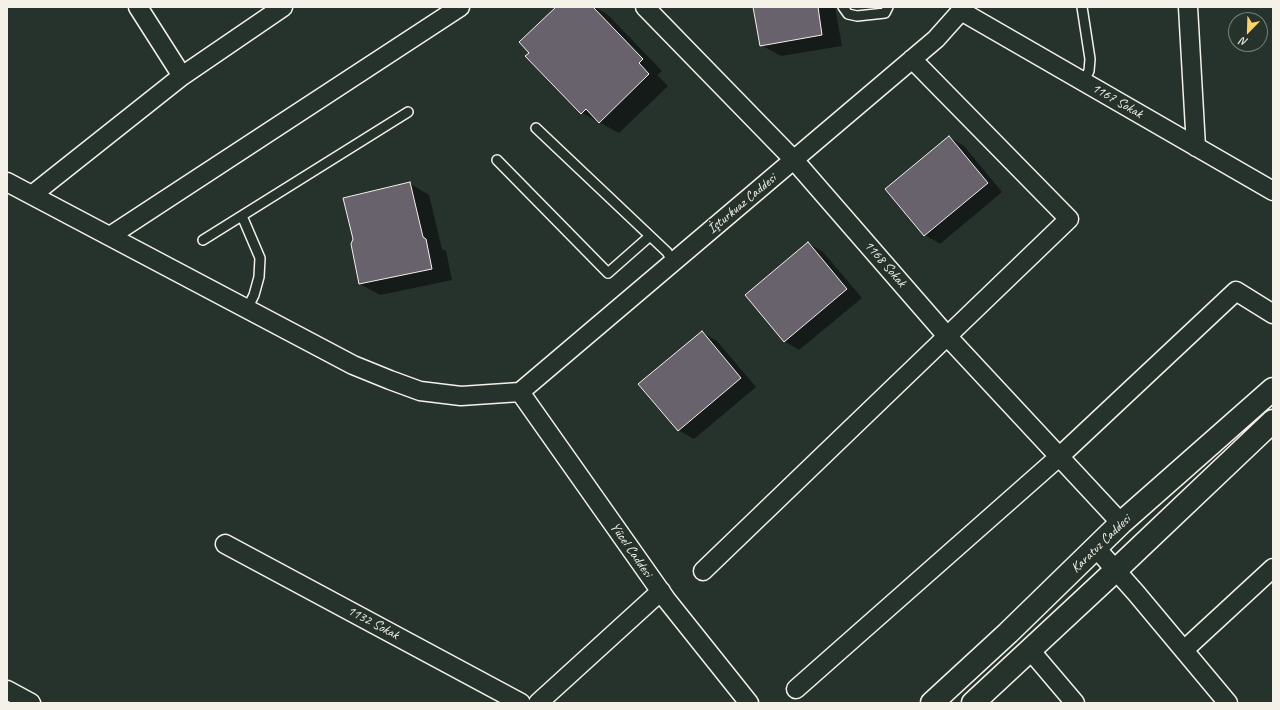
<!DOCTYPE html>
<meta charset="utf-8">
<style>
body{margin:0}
#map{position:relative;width:1280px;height:710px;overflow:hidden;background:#26332d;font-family:Caveat,sans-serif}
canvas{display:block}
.frame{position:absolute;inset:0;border:8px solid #f4f1e8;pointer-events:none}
.north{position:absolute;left:1228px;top:12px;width:40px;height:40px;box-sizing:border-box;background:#26332d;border:1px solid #787f78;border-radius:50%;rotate:203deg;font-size:11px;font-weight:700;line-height:16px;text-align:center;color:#f4f1e8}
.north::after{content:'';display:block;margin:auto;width:14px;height:18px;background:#ffd166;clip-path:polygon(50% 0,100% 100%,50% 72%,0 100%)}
</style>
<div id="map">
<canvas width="1280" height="710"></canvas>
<div class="frame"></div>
<div class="north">N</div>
</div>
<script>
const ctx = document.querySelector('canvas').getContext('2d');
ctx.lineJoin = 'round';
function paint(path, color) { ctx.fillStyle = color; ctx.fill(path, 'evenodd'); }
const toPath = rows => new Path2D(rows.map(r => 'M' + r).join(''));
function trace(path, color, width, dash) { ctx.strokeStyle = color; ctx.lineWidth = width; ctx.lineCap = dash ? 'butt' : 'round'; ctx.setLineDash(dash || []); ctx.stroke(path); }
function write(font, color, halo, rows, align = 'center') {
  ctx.font = font + ' Caveat,sans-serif'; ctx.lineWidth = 3; ctx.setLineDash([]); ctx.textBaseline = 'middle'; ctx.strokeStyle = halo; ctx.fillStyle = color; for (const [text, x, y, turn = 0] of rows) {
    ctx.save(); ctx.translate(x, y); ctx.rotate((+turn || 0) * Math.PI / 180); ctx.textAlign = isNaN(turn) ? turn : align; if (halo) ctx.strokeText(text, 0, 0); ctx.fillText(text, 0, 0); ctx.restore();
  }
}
paint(toPath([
 [557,7,595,7,608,15,662,71,657,75,668,86,619,133,582,113,527,56,530,53],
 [755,7,835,7,842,46,781,56,761,45],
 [949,137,964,146,1002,192,940,244,925,235],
 [409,183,429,195,442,249,446,251,452,280,380,295,360,284],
 [808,243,823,252,862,298,799,350,784,341],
 [702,332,717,341,756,387,694,439,678,430]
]), '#0007');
const building = toPath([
 [556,7,593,7,643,59,639,63,649,74,599,123,586,109,581,114,525,56,529,53,519,42,556,7],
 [753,7,818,7,822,35,760,46,753,7],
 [949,136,988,183,924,236,885,189,949,136],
 [410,182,423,237,426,239,432,269,359,284,351,244,353,239,343,198,410,182],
 [808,242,847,289,784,342,745,295,808,242],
 [702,331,741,378,678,431,638,384,702,331]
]);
paint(building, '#67626c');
trace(building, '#f4f1e8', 1);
const lane = toPath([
 [843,7,848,14,857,16,885,13,888,7],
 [1082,7,1090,59,1089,71,1083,82],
 [536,128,667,252,673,262],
 [497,160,608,273,650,236],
 [242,216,260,258,259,277,254,295,247,309],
 [203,240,408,112]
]);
const street = toPath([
 [138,7,182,76,283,7],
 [645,7,794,160,947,336,1121,523],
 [1188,7,1196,147],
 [961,11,1273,191],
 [7,182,353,365,390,380,420,391,461,396,520,392],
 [32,195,182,76],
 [110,236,460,7],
 [520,392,936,39,961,11],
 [520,392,666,599,749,703],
 [225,544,521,703],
 [1096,548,1136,593,1228,703],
 [703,571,1069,219,912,59],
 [1030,650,1075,703],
 [1184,650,1273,568],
 [796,689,1060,456,1236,291,1273,314],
 [7,690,31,703],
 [538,703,661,591]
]);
const secondary = toPath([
 [932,703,1008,633,1121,523,1273,389],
 [973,703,1116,570,1273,421]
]);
trace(lane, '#f4f1e8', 12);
trace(street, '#f4f1e8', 21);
trace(secondary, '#f4f1e8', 25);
trace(lane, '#26332d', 9);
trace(street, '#26332d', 18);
trace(secondary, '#26332d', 22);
write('14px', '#f4f1e8', '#26332d', [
 ["1167 Sokak",1117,101,30],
 ["İşturkuaz Caddesi",742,204,-40],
 ["1168 Sokak",885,264,49],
 ["Karatuz Caddesi",1101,544,-44],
 ["Yücel Caddesi",631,550,55],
 ["1132 Sokak",373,623,28]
]);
</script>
